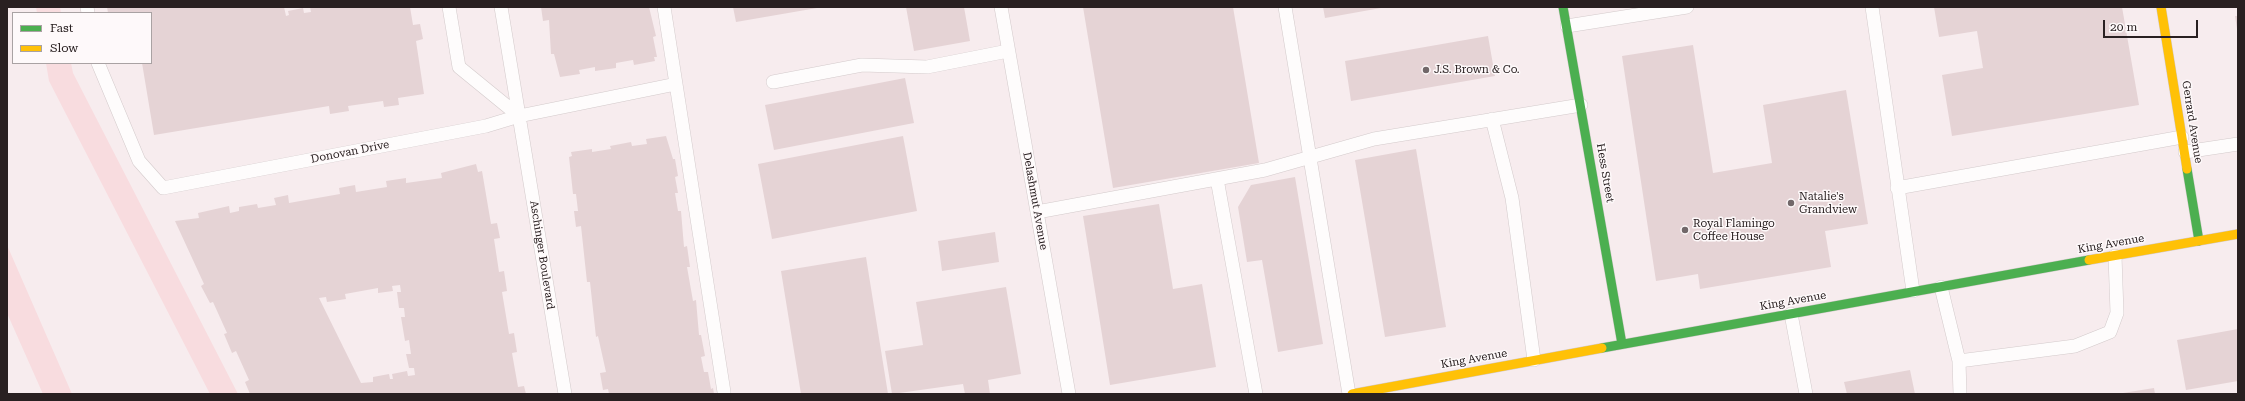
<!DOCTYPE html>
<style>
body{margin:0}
#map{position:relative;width:2245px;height:401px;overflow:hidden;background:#f7ecee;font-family:"Roboto Serif",serif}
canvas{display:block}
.frame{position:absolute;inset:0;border:8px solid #292021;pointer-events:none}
.legend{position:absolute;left:12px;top:12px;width:140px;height:52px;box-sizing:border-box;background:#fef9fa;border:1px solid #a9a2a3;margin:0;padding:5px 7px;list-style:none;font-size:12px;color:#292021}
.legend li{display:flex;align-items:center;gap:8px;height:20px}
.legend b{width:20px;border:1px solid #a9a2a3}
.scale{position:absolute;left:2103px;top:20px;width:95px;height:18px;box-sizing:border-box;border:2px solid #292021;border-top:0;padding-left:5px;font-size:12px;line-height:14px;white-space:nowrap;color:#292021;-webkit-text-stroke:3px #fef9fa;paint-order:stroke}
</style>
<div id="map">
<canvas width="2245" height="401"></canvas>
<div class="frame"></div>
<ul class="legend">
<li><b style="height:5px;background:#4caf50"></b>Fast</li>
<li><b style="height:5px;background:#ffc107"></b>Slow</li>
</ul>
<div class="scale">20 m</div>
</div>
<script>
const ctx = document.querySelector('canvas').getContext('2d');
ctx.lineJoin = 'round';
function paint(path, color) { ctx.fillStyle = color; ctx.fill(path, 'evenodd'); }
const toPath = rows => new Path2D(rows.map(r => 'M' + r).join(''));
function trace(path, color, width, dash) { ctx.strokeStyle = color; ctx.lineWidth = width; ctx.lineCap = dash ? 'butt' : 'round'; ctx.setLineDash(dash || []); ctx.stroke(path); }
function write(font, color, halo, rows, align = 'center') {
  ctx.font = font + ' "Roboto Serif",serif'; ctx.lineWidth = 3; ctx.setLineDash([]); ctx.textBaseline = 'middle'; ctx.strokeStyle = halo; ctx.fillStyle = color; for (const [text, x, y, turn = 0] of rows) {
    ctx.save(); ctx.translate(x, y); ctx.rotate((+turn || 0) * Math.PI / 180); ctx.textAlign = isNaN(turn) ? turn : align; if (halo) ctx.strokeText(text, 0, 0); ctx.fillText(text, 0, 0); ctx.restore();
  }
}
paint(toPath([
 [36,7,60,7,61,13,37,13],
 [46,63,71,63,73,73,238,394,210,394,49,81],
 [7,245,72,394,43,394,7,313]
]), '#f8dcdf');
paint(toPath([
 [107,7,284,7,286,16,289,15,288,11,303,8,304,13,311,12,310,7,410,7,413,25,420,24,423,39,416,41,424,94,398,98,399,105,384,107,383,101,348,106,349,111,330,114,329,106,154,135,142,63,151,63,151,13,108,13],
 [541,7,649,7,656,36,653,37,657,57,654,57,655,61,634,65,633,60,616,63,616,68,595,71,595,67,579,70,580,74,560,77,554,54,551,54,549,20,543,21],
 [733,7,817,7,817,8,736,22],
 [906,7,964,7,970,41,914,51],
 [1083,7,1233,7,1259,163,1113,188],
 [1323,7,1381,7,1381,8,1325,18],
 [1934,7,2122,7,2139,105,1952,136,1942,75,1983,68,1977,31,1939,37],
 [2235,16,2238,16,2238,29,2237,29],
 [1488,36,1495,76,1351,101,1345,61],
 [1693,45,1713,173,1772,163,1763,105,1846,90,1868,224,1825,231,1831,267,1700,289,1698,274,1656,281,1622,56],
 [905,78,914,123,774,150,765,105],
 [666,136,673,159,675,159,678,176,675,177,678,193,675,193,678,211,681,211,684,247,687,246,690,267,687,267,693,301,696,300,699,335,701,335,705,356,701,357,704,372,708,372,711,389,713,388,714,394,609,394,608,389,603,390,600,373,606,372,598,336,596,337,590,282,587,282,581,226,576,227,574,211,578,211,576,194,573,194,569,157,572,156,571,152,592,149,592,152,611,149,610,146,631,142,632,146,647,144,646,139],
 [903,136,917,211,772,239,758,164],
 [1416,149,1446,327,1385,337,1355,160],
 [476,164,478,172,482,171,491,224,497,223,500,238,494,239,499,272,504,271,507,291,502,292,509,334,514,333,517,352,512,353,518,387,524,386,526,394,250,394,245,382,249,380,236,351,232,353,224,334,227,333,213,302,210,303,201,286,204,284,175,221,199,218,198,213,229,206,230,213,239,211,239,207,257,204,258,208,276,205,274,198,288,195,289,203,340,194,339,188,355,185,356,192,387,187,386,181,406,178,406,183,442,178,441,173],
 [400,285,401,292,397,292,399,308,404,308,405,317,401,317,405,341,409,340,411,354,406,354,409,368,414,368,415,375,408,376,407,371,392,374,393,379,390,379,389,374,373,377,373,382,361,383,319,298,326,297,327,302,346,299,345,294,378,288,378,293,393,291,392,286],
 [1295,177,1323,344,1278,352,1262,260,1247,262,1238,207,1251,185],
 [1159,204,1173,289,1202,284,1216,367,1110,385,1083,216],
 [995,232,999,262,942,271,938,241],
 [866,257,888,394,801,394,781,271],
 [1006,287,1021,374,988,380,990,394,965,394,963,384,892,394,885,351,923,345,916,302],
 [2238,329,2238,381,2186,390,2177,340],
 [1910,370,1915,394,1847,394,1844,382],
 [2154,388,2155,394,2123,394,2123,393]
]), '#e5d3d5');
const lane = toPath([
 [87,7,88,13],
 [449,7,459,67,519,116],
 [501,7,565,394],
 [664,7,724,392],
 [1001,7,1069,394],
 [1285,7,1349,394],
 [1872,7,1913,291],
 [1567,26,1687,7],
 [98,63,139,161,163,188,486,126,519,116,676,84],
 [773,82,862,65,927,67,1008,51],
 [1492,119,1512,198,1534,360],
 [2185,152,2238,144],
 [1217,179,1256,394],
 [1897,188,2182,137],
 [1037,212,1265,170,1374,139,1581,105],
 [1941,287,1959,361,2075,346,2110,332,2117,313,2115,256],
 [1791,314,1806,394],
 [1959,361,1960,394]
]);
const fast = toPath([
 [1563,7,1622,344],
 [2187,169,2199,241],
 [1602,348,2089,260]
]);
const slow = toPath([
 [2161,7,2187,169],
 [2089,260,2238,234],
 [1352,394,1602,348]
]);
trace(lane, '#d3cacb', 14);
trace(fast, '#d3cacb', 10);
trace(slow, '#d3cacb', 10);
trace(lane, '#fefcfc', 13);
trace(fast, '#4caf50', 9);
trace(slow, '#ffc107', 9);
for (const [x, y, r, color] of [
 [1426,70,4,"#716769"],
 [1791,203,4,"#716769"],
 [1685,230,4,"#716769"]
]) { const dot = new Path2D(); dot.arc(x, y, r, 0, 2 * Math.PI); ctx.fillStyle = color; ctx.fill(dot); trace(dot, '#fef9fa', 1.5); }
write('11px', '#292021', '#fef9fa', [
 ["J.S. Brown & Co.",1434,70],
 ["Natalie's",1799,197],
 ["Grandview",1799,210],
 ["Royal Flamingo",1693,224],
 ["Coffee House",1693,237]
], 'left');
write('11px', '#292021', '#fef9fa', [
 ["Gerrard Avenue",2192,122,81],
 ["Donovan Drive",350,152,-11],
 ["Hess Street",1605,173,80],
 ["Delashmut Avenue",1035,201,80],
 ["King Avenue",2111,244,-10],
 ["Aschinger Boulevard",542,255,81],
 ["King Avenue",1793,301,-10],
 ["King Avenue",1474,359,-10]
]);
</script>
